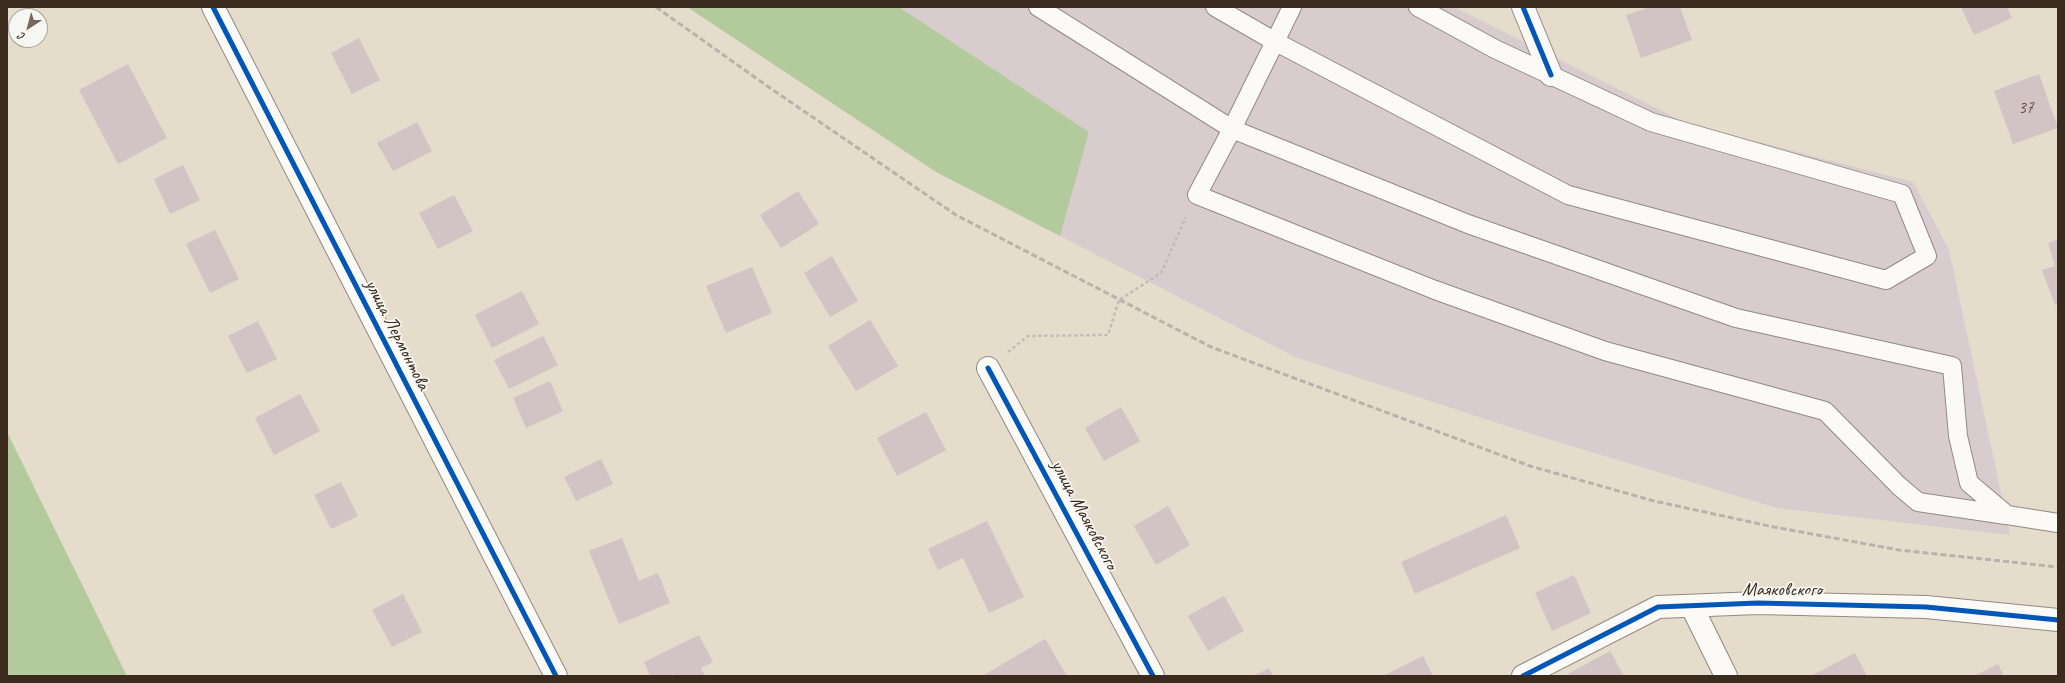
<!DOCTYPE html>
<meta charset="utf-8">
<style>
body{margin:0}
#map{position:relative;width:2065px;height:683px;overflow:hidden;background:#e6dccc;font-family:Caveat,sans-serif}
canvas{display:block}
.frame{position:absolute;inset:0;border:8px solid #3b2a1e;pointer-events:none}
.north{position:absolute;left:8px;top:8px;width:40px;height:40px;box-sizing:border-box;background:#f6f6f2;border:1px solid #aba49d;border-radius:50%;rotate:216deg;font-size:11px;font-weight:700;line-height:16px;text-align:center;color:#3b2a1e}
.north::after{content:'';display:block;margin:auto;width:14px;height:18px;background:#77685b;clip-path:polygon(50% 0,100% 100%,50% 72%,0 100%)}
</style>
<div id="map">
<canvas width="2065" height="683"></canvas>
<div class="frame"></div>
<div class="north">С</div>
</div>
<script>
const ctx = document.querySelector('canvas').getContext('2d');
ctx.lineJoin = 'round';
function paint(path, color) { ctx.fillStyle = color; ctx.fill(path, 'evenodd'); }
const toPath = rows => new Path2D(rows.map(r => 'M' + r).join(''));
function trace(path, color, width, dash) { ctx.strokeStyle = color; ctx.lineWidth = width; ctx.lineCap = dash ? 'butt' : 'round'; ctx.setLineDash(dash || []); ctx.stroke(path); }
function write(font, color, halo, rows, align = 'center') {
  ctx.font = font + ' Caveat,sans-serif'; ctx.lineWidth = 3.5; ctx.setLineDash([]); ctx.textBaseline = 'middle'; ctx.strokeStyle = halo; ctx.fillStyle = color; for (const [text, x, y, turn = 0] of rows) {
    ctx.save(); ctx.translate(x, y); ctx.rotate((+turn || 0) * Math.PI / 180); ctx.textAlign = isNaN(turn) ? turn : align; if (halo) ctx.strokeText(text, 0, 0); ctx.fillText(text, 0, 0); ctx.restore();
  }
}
paint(toPath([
 [899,7,1454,7,1686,123,1913,182,1949,250,2010,535,1777,508,1525,432,1295,357,1060,236,1089,132]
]), '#d8cccf');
paint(toPath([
 [687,7,899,7,1089,132,1060,236,936,172],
 [7,432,127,676,7,676]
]), '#b2ca9c');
paint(toPath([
 [1650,7,1680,7,1692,40,1641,58,1626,15],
 [1961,7,2007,7,2012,18,1974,35],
 [359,38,380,80,352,94,331,53],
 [128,64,167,138,118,164,79,90],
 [2039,74,2058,128,2013,144,1994,91],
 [417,122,432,151,393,171,377,143],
 [183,165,200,200,170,214,154,179],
 [798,191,819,224,781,248,760,215],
 [454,195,473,231,438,249,419,213],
 [215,230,239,279,210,293,186,244],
 [2058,239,2058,304,2055,305,2042,270,2055,266,2048,243],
 [832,256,858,301,830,317,804,273],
 [752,267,772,313,726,333,706,286],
 [522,291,539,324,492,348,475,315],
 [870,320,898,366,856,391,828,346],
 [258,321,277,359,247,373,228,336],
 [543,336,558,365,509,389,494,360],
 [550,381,563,411,526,428,513,398],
 [300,394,320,431,274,455,255,418],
 [1121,407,1140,441,1104,461,1085,428],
 [926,412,946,450,897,476,877,438],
 [601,459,613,484,576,501,564,477],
 [341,482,358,516,331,529,314,495],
 [1168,506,1190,545,1156,565,1134,526],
 [1506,515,1520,548,1415,594,1401,562],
 [987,521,1024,597,989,613,963,558,938,570,928,549],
 [622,538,639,581,658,573,670,603,619,624,589,551],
 [1574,575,1591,613,1552,631,1535,593],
 [403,594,422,632,392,647,372,610],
 [1224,596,1244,631,1208,651,1188,616],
 [699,635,713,662,701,668,705,676,674,676,673,674,668,676,650,676,644,662],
 [1045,639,1067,676,985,676,984,675],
 [1610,651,1624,676,1569,676,1568,674],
 [1855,653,1867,676,1811,676],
 [1423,656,1433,676,1383,676],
 [1998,664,2004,676,1974,676],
 [1269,668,1273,676,1253,676]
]), '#d2c3c5');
const service = toPath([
 [1038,7,1232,129,1468,224,1736,318,1952,366,1958,436,1969,483,2007,515,2058,523],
 [1215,7,1274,41,1568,195,1886,280,1927,256,1902,194,1651,122,1495,49,1418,7],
 [1292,7,1232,129,1197,195,1435,290,1605,351,1825,411,1899,486,1918,502,2006,515]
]);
const minor = toPath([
 [213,7,556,676],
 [1523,7,1551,75],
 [988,368,1153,676],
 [1692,607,1726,676],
 [1523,676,1658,607,1758,603,1926,607,2058,620]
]);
trace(service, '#918a80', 20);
trace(minor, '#918a80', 24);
trace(toPath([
 [1008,352,1028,336,1108,335,1119,300,1161,273,1186,217]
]), '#bebbb7', 2.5, [3, 3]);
trace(service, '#fbfaf7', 18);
trace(minor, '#fbfaf7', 22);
trace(toPath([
 [656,7,770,88,956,215,1211,347,1530,466,1654,501,1774,527,1899,550,2058,567]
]), '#b6b2ae', 3, [6, 3]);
trace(toPath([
 [213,7,556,676],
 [1523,7,1551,75],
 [988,368,1153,676],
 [1523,676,1658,607,1758,603,1926,607,2058,620]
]), '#0057b8', 5);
write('17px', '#615048', null, [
 ["37",2026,109]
]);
write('19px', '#3b2a1e', '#f6f6f2', [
 ["улица Лермонтова",397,335,63],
 ["улица Маяковского",1084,515,62],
 ["Маяковского",1782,590]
]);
</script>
